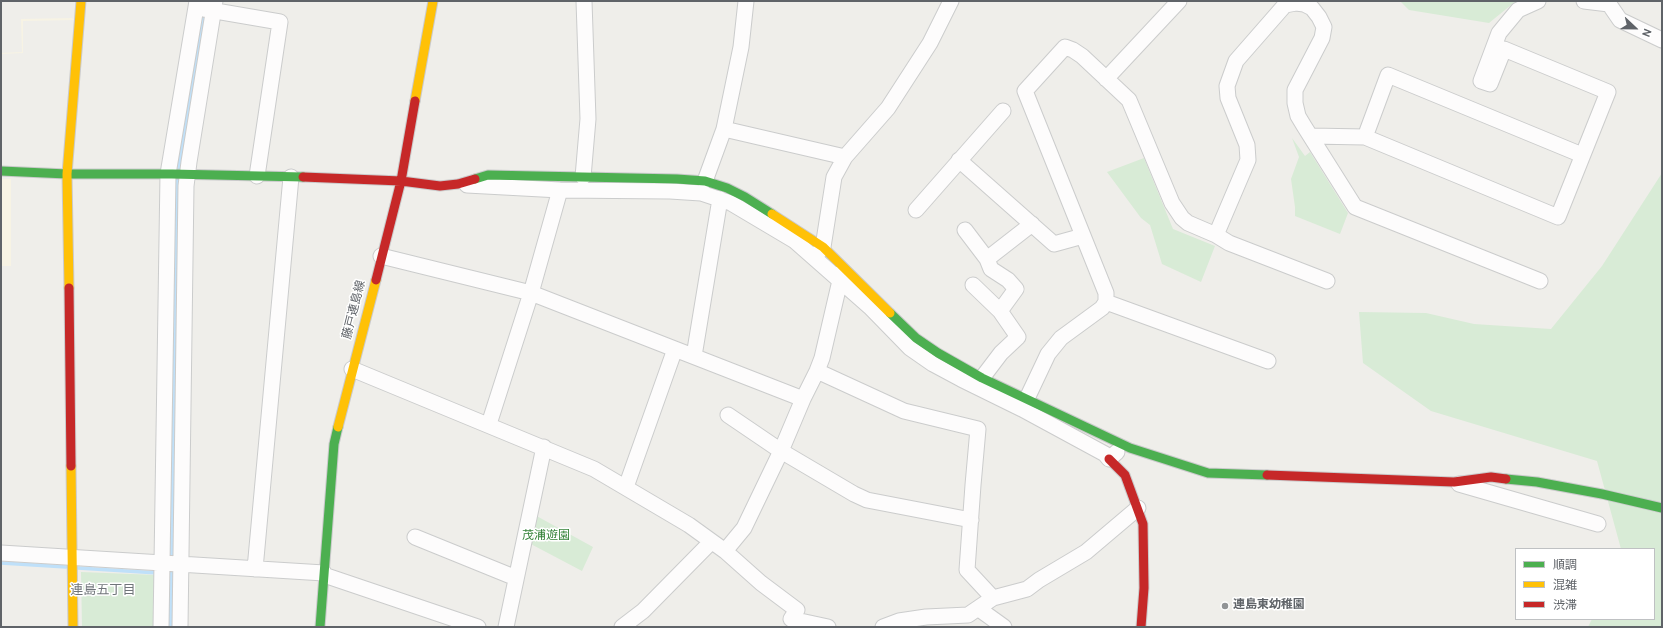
<!DOCTYPE html>
<meta charset="utf-8">
<style>
body{margin:0}
#map{position:relative;width:1663px;height:628px;overflow:hidden;background:#efeeea;font-family:Overpass,"Noto Sans JP",sans-serif}
canvas{display:block}
.frame{position:absolute;inset:0;border:2px solid #5f6368;pointer-events:none}
.legend{position:absolute;left:1515px;top:548px;width:140px;height:72px;box-sizing:border-box;background:#fff;border:1px solid #bfc1c3;margin:0;padding:5px 7px;list-style:none;font-size:12px;color:#5f6368}
.legend li{display:flex;align-items:center;gap:8px;height:20px}
.legend b{width:20px;border:1px solid #bfc1c3}
.north{position:absolute;left:1615px;top:8px;width:40px;height:40px;-webkit-text-stroke:3px #fff;paint-order:stroke;rotate:112deg;font-size:11px;font-weight:700;line-height:16px;text-align:center;color:#5f6368}
.north::after{content:'';display:block;margin:auto;width:14px;height:18px;background:#5f6368;clip-path:polygon(50% 0,100% 100%,50% 72%,0 100%)}
</style>
<div id="map">
<canvas width="1663" height="628"></canvas>
<div class="frame"></div>
<ul class="legend">
<li><b style="height:5px;background:#4caf50"></b>順調</li>
<li><b style="height:5px;background:#ffc107"></b>混雑</li>
<li><b style="height:5px;background:#c62828"></b>渋滞</li>
</ul>
<div class="north">N</div>
</div>
<script>
const ctx = document.querySelector('canvas').getContext('2d');
ctx.lineJoin = 'round';
function paint(path, color) { ctx.fillStyle = color; ctx.fill(path, 'evenodd'); }
const toPath = rows => new Path2D(rows.map(r => 'M' + r).join(''));
function trace(path, color, width, dash) { ctx.strokeStyle = color; ctx.lineWidth = width; ctx.lineCap = dash ? 'butt' : 'round'; ctx.setLineDash(dash || []); ctx.stroke(path); }
function write(font, color, halo, rows, align = 'center') {
  ctx.font = font + ' Overpass,"Noto Sans JP",sans-serif'; ctx.lineWidth = 3; ctx.setLineDash([]); ctx.textBaseline = 'middle'; ctx.strokeStyle = halo; ctx.fillStyle = color; for (const [text, x, y, turn = 0] of rows) {
    ctx.save(); ctx.translate(x, y); ctx.rotate((+turn || 0) * Math.PI / 180); ctx.textAlign = isNaN(turn) ? turn : align; if (halo) ctx.strokeText(text, 0, 0); ctx.fillText(text, 0, 0); ctx.restore();
  }
}
paint(toPath([
 [72,18,74,20,23,21,23,53,1,54,1,53,22,52,21,19],
 [1,179,11,179,11,266,1,266]
]), '#f7f3e4');
paint(toPath([
 [1400,1,1516,1,1489,23,1409,10],
 [1292,138,1305,156,1310,152,1348,213,1340,234,1295,216,1295,207,1291,179,1299,157],
 [1144,158,1173,229,1215,246,1201,282,1162,264,1150,225,1141,218,1107,172],
 [1662,173,1662,627,1588,627,1592,619,1654,619,1654,549,1621,549,1597,461,1431,411,1363,363,1359,312,1426,313,1474,324,1551,329,1602,266],
 [533,514,593,547,582,571,527,542],
 [81,572,157,575,157,627,82,627]
]), '#d8ebd6');
paint(toPath([
 [202,1,212,1,189,132,175,627,167,627,174,184]
]), '#bfe0f9');
trace(toPath([
 [1,563,66,567],
 [78,568,158,573]
]), '#bfe0f9', 3.5);
const street = toPath([
 [1584,1,1609,4,1620,20,1662,40],
 [204,9,280,22,257,176],
 [1106,79,1179,1],
 [724,129,845,157],
 [1311,136,1365,137,1558,217,1608,92,1504,49,1490,84,1481,81,1499,33,1518,10,1538,1],
 [1365,137,1388,75,1582,155],
 [959,160,1054,244,1083,236],
 [583,177,588,119,584,1],
 [705,181,724,129,741,47,746,1],
 [467,185,560,190,670,191,701,193,731,203,795,241,870,307,910,348,933,364,961,379,1022,409,1105,454,1109,459,1117,452],
 [916,210,1003,111],
 [965,230,987,259,991,269,1008,280,1016,289,1000,311],
 [1216,235,1248,160,1247,145,1228,98,1227,86,1236,61,1285,5,1296,3,1304,4,1312,8,1319,17,1324,27,1322,38,1295,90,1295,103,1298,116,1304,126,1355,207,1540,281],
 [818,253,823,247,834,177,845,157,888,108,930,43,951,1],
 [381,256,531,293,803,399],
 [987,259,1032,224],
 [973,285,1000,311,1018,337,1001,353,982,378,978,386],
 [1106,302,1268,361],
 [694,356,720,199],
 [352,369,594,469,689,525,725,551,761,583,797,610,791,619,828,627],
 [817,371,904,411,978,429,973,485,967,570,993,598,968,615,926,617,899,621,883,627],
 [1022,409,1048,354,1061,338,1102,308,1106,302,1106,293,1025,91,1065,47,1073,50,1082,56,1129,100,1172,203,1182,218,1188,223,1216,235,1229,243,1327,281],
 [728,415,781,451,854,494,867,500,971,520],
 [489,424,531,293,560,190],
 [1459,484,1598,524],
 [626,487,675,349],
 [415,537,516,578],
 [725,551,744,528,781,451,803,399,817,371,822,358,842,272],
 [1,553,324,573],
 [255,569,291,177],
 [324,575,478,627],
 [993,598,1027,589,1039,580,1086,552,1138,508],
 [979,609,1004,627],
 [161,627,168,174,197,1],
 [180,627,186,186,189,162,215,1],
 [506,627,544,447],
 [622,627,643,611,711,542]
]);
const fast = toPath([
 [1,171,67,174,172,174,303,177],
 [475,179,488,175,677,179,705,181,727,188,745,197,772,214],
 [890,313,916,338,938,353,982,378,1130,448,1208,473,1267,475],
 [1506,479,1537,482,1602,494,1662,508],
 [320,627,334,444,338,427]
]);
const slow = toPath([
 [415,101,433,1],
 [772,214,823,247,890,313],
 [69,288,67,174,81,1],
 [338,427,376,280],
 [71,466,73,627]
]);
const jam = toPath([
 [303,177,401,181,440,186,458,184,475,179],
 [376,280,401,181,415,101],
 [69,288,71,466],
 [1109,459,1125,475,1143,524,1144,588,1141,627],
 [1267,475,1454,482,1491,477,1506,479]
]);
trace(street, '#cbcccc', 17);
trace(fast, '#cacacb', 11);
trace(slow, '#cacacb', 11);
trace(jam, '#cacacb', 11);
trace(street, '#fdfcfc', 15);
trace(fast, '#4caf50', 9);
trace(slow, '#ffc107', 9);
trace(jam, '#c62828', 9);
for (const [x, y, r, color] of [
 [1225,606,4,"#919496"]
]) { const dot = new Path2D(); dot.arc(x, y, r, 0, 2 * Math.PI); ctx.fillStyle = color; ctx.fill(dot); trace(dot, '#fff', 1.5); }
write('12px', '#5f6368', '#fff', [
 ["藤戸連島線",355,310,-76]
]);
write('12px', '#348238', '#fff', [
 ["茂浦遊園",546,537]
]);
write('bold 12px', '#5f6368', '#fff', [
 ["連島東幼稚園",1233,606]
], 'left');
write('13px', '#70757a', '#fff', [
 ["連島五丁目",103,591]
]);
</script>
